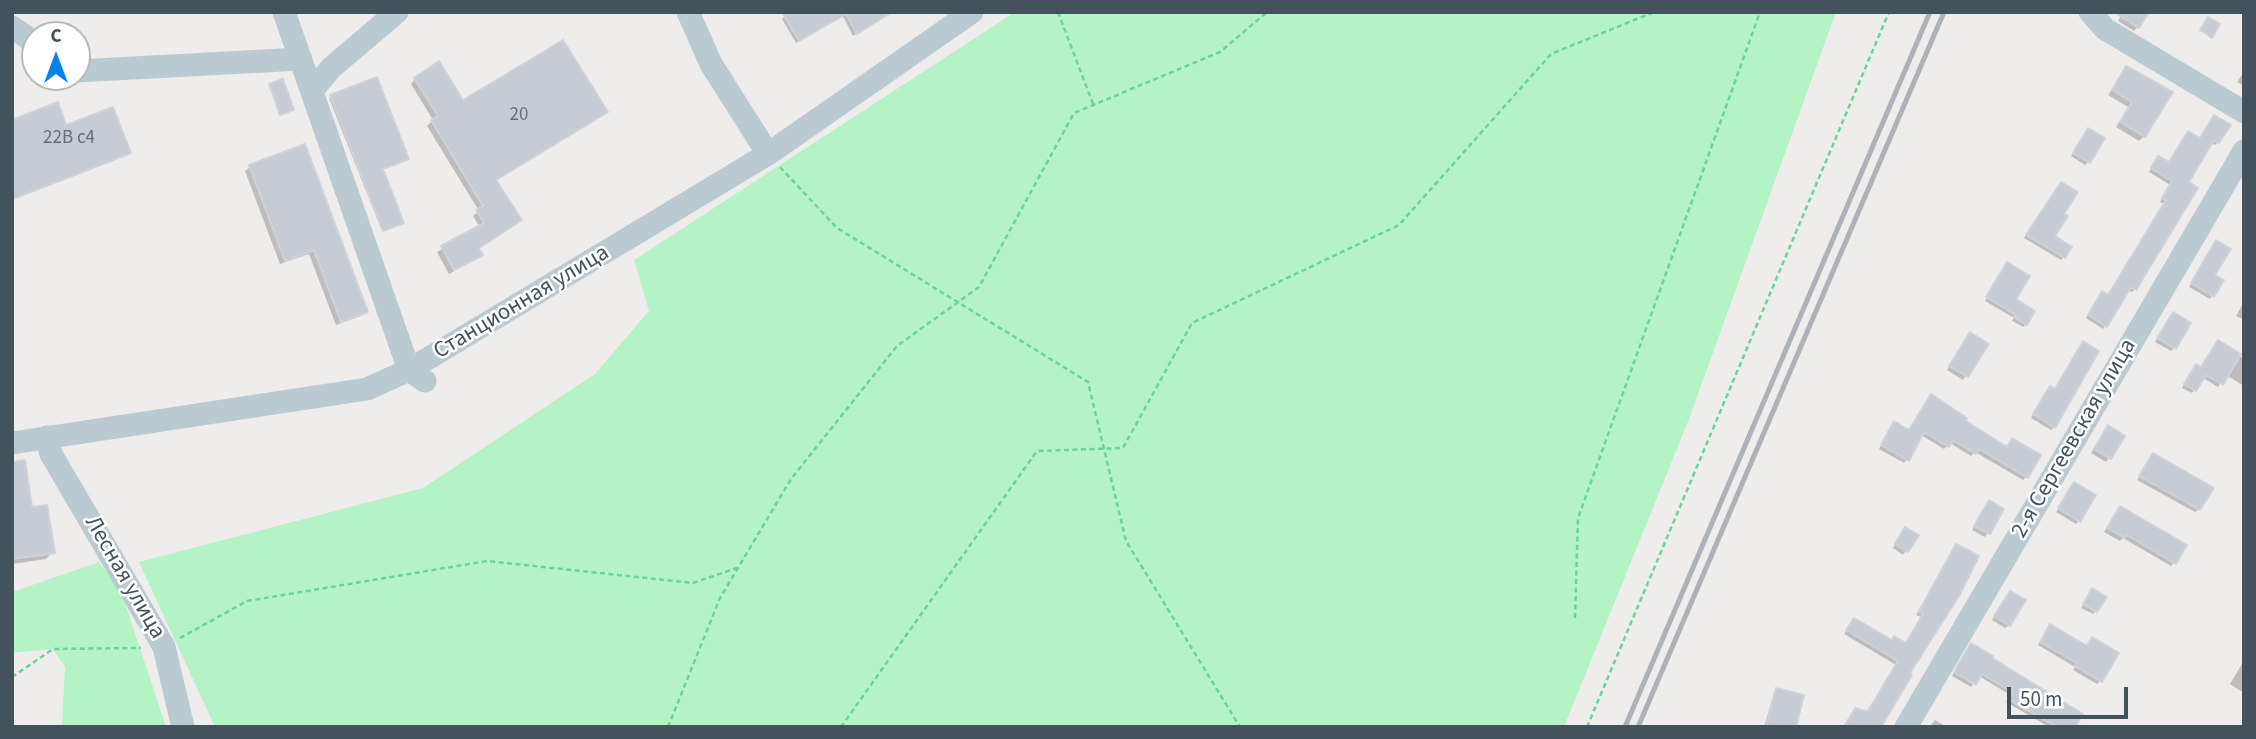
<!DOCTYPE html>
<meta charset="utf-8">
<style>
body{margin:0}
#map{position:relative;width:2256px;height:739px;overflow:hidden;background:#efecec;font-family:"Source Sans 3",sans-serif}
canvas{display:block}
.frame{position:absolute;inset:0;border:14px solid #43525b;pointer-events:none}
.north{position:absolute;left:21px;top:21px;width:70px;height:70px;box-sizing:border-box;background:#fff;border:2px solid #b4babd;border-radius:50%;rotate:0deg;font-size:19px;font-weight:700;line-height:28px;text-align:center;color:#43525b}
.north::after{content:'';display:block;margin:auto;width:24px;height:32px;background:#0682ef;clip-path:polygon(50% 0,100% 100%,50% 72%,0 100%)}
.scale{position:absolute;left:2007px;top:687px;width:121px;height:32px;box-sizing:border-box;border:4px solid #43525b;border-top:0;padding-left:9px;font-size:21px;line-height:24px;white-space:nowrap;color:#43525b;-webkit-text-stroke:5px #fff;paint-order:stroke}
</style>
<div id="map">
<canvas width="2256" height="739"></canvas>
<div class="frame"></div>
<div class="north">С</div>
<div class="scale">50 m</div>
</div>
<script>
const ctx = document.querySelector('canvas').getContext('2d');
ctx.lineJoin = 'round';
function paint(path, color) { ctx.fillStyle = color; ctx.fill(path, 'evenodd'); }
const toPath = rows => new Path2D(rows.map(r => 'M' + r).join(''));
function trace(path, color, width, dash) { ctx.strokeStyle = color; ctx.lineWidth = width; ctx.lineCap = dash ? 'butt' : 'round'; ctx.setLineDash(dash || []); ctx.stroke(path); }
function write(font, color, halo, rows, align = 'center') {
  ctx.font = font + ' "Source Sans 3",sans-serif'; ctx.lineWidth = 5; ctx.setLineDash([]); ctx.textBaseline = 'middle'; ctx.strokeStyle = halo; ctx.fillStyle = color; for (const [text, x, y, turn = 0] of rows) {
    ctx.save(); ctx.translate(x, y); ctx.rotate((+turn || 0) * Math.PI / 180); ctx.textAlign = isNaN(turn) ? turn : align; if (halo) ctx.strokeText(text, 0, 0); ctx.fillText(text, 0, 0); ctx.restore();
  }
}
paint(toPath([
 [1015,12,1836,12,1689,419,1564,727,215,727,139,562,423,488,595,374,649,311,634,260],
 [99,562,122,594,166,727,62,727,65,667,53,649,12,653,12,592]
]), '#b4f3c6');
paint(toPath([
 [783,12,837,13,891,12,853,36,842,14,796,43,782,19,785,16],
 [2123,12,2138,27,2134,31,2118,21],
 [2126,68,2144,136,2139,141,2116,127,2128,107,2108,95],
 [2244,72,2244,86,2237,82],
 [376,79,381,169,401,223,382,231,329,98],
 [415,79,463,103,605,112,495,181,520,220,478,249,481,255,476,259,449,274,437,252,480,227,473,216,479,211,427,126,433,120,411,84],
 [270,85,291,111,279,115],
 [12,122,65,127,129,153,126,156,12,200],
 [2228,125,2218,142,2215,145,2211,143,2187,183,2135,289,2132,292,2128,290,2103,329,2086,318,2099,297,2107,297,2164,204,2160,202,2170,185,2149,172,2155,161,2169,164,2199,140],
 [2085,134,2089,161,2085,165,2071,156],
 [304,146,366,311,361,316,336,325,309,254,280,264,245,171,250,167],
 [2061,184,2062,215,2053,237,2064,257,2061,260,2024,238],
 [2216,242,2212,275,2222,281,2210,299,2189,287],
 [2004,267,2013,300,2026,324,2023,327,2012,321,2014,318,1985,301],
 [2244,302,2244,320,2236,316],
 [2170,318,2174,348,2171,351,2155,342],
 [1967,338,1986,344,1963,380,1947,370],
 [2218,342,2244,359,2244,386,2226,375,2218,387,2203,378,2192,393,2182,388,2193,369,2201,369],
 [2080,347,2054,427,2051,430,2031,418,2047,392,2054,390],
 [1963,421,2006,449,2039,456,2026,477,2023,480,1975,452,1971,456,1950,443,1944,449,1921,435,1904,463,1879,449,1894,423,1909,431],
 [2105,431,2123,436,2106,462,2091,453],
 [2150,459,2199,509,2195,512,2137,480],
 [12,464,31,509,53,552,46,559,12,564],
 [2074,484,2079,521,2076,524,2056,512],
 [1989,502,2002,509,1985,537,1972,530],
 [2120,508,2174,562,2171,566,2123,538,2120,541,2104,532],
 [1902,532,1916,535,1903,555,1893,548],
 [1953,550,1936,626,1879,727,1867,713,1896,665,1844,634,1851,624,1891,642,1905,644,1921,617,1916,615],
 [2010,593,2009,625,2005,628,1992,620],
 [2089,594,2096,611,2093,614,2081,608],
 [2047,630,2100,681,2097,684,2073,670,2075,667,2038,645],
 [1968,649,1989,659,2073,727,2049,727,2006,702,2010,695,1979,676,1971,687,1952,676],
 [2243,662,2244,662,2244,693,2230,684],
 [1777,690,1777,727,1764,727,1774,693],
 [1935,720,1947,727,1929,727]
]), '#0003');
const building = toPath([
 [782,12,892,12,857,34,846,14,799,41,782,12],
 [2114,12,2149,12,2139,28,2114,12],
 [2208,17,2220,24,2212,38,2200,30,2208,17],
 [563,40,608,112,496,180,522,220,479,248,483,255,454,270,441,246,484,223,476,210,483,206,431,120,438,116,414,78,439,61,463,100,563,40],
 [2126,66,2173,92,2145,137,2120,122,2132,102,2112,90,2126,66],
 [377,77,409,159,383,169,404,223,383,231,330,95,377,77],
 [283,79,294,110,280,115,269,84,283,79],
 [58,102,66,125,113,107,131,153,12,199,12,120,58,102],
 [2214,115,2231,125,2219,143,2214,140,2189,182,2198,188,2136,290,2131,287,2107,327,2088,315,2102,291,2108,295,2166,200,2162,198,2172,181,2151,168,2158,156,2169,162,2188,131,2200,138,2214,115],
 [2088,128,2105,138,2090,163,2073,153,2088,128],
 [305,144,368,312,341,322,314,250,285,261,249,165,305,144],
 [2061,182,2078,192,2064,214,2068,216,2055,236,2072,247,2065,258,2026,235,2061,182],
 [2216,240,2231,249,2215,275,2224,280,2214,297,2191,283,2216,240],
 [2007,262,2030,276,2016,299,2035,311,2027,325,2014,317,2016,315,1986,297,2007,262],
 [2173,312,2191,323,2176,349,2157,338,2173,312],
 [1970,332,1989,344,1968,377,1949,366,1970,332],
 [2218,340,2241,354,2223,385,2206,375,2196,391,2184,384,2196,364,2201,367,2218,340],
 [2083,341,2099,351,2055,428,2033,414,2050,386,2055,389,2083,341],
 [1931,394,1967,418,1966,421,2007,447,2012,438,2041,455,2028,478,1979,449,1976,454,1953,440,1949,447,1924,432,1909,461,1881,445,1894,421,1909,430,1931,394],
 [2108,425,2125,436,2111,459,2094,449,2108,425],
 [2153,453,2214,488,2200,510,2139,476,2153,453],
 [25,460,32,507,47,505,55,553,12,559,12,462,25,460],
 [2074,482,2096,495,2080,522,2058,508,2074,482],
 [1989,500,2004,509,1990,534,1974,526,1989,500],
 [2120,506,2187,545,2176,564,2127,535,2125,538,2107,528,2120,506],
 [1905,527,1919,535,1908,552,1895,544,1905,527],
 [1956,544,1979,556,1959,596,1910,673,1912,675,1881,727,1844,727,1855,708,1870,712,1868,711,1898,661,1846,630,1854,618,1892,640,1894,636,1906,643,1923,614,1919,611,1956,544],
 [2092,588,2107,597,2097,612,2083,604,2092,588],
 [2010,591,2026,600,2010,626,1994,616,2010,591],
 [2050,624,2087,646,2092,637,2119,653,2102,682,2075,666,2077,663,2040,642,2050,624],
 [1971,643,1993,656,1992,658,2083,714,2075,727,2058,727,2039,717,2008,699,2012,692,1982,674,1976,685,1954,672,1971,643],
 [1776,688,1804,695,1796,727,1766,727,1776,688]
]);
paint(building, '#c7cbd3');
trace(building, '#cfd3d9', 2);
trace(toPath([
 [1058,12,1093,104],
 [780,167,837,228,1088,382,1126,541,1240,727],
 [1575,618,1578,518,1760,12],
 [180,638,247,601,487,561,693,583,737,568],
 [12,677,53,649,141,648],
 [668,727,720,598,791,479,897,346,979,287,1074,113,1220,52,1267,12],
 [841,727,1037,451,1123,448,1192,323,1399,225,1551,54,1654,12],
 [1587,727,1889,12]
]), '#69d495', 2.5, [5, 3.5]);
trace(toPath([
 [284,12,409,370,425,381],
 [688,12,711,64,768,154],
 [2090,12,2105,29,2244,112],
 [12,27,35,43],
 [77,71,301,59],
 [312,91,331,68,397,12],
 [47,437,51,454,164,647,183,727],
 [12,443,367,389,409,370,768,154,972,12],
 [1906,727,2244,151]
]), '#bbc9d1', 23);
trace(toPath([
 [1625,727,1930,12],
 [1638,727,1944,12]
]), '#adb2b8', 5);
write('19px', '#647079', null, [
 ["20",519,116],
 ["22В с4",69,139]
]);
write('23px', '#43525b', '#fff', [
 ["Станционная улица",522,303,-31],
 ["2-я Сергеевская улица",2075,439,-60],
 ["Лесная улица",124,578,60]
]);
</script>
